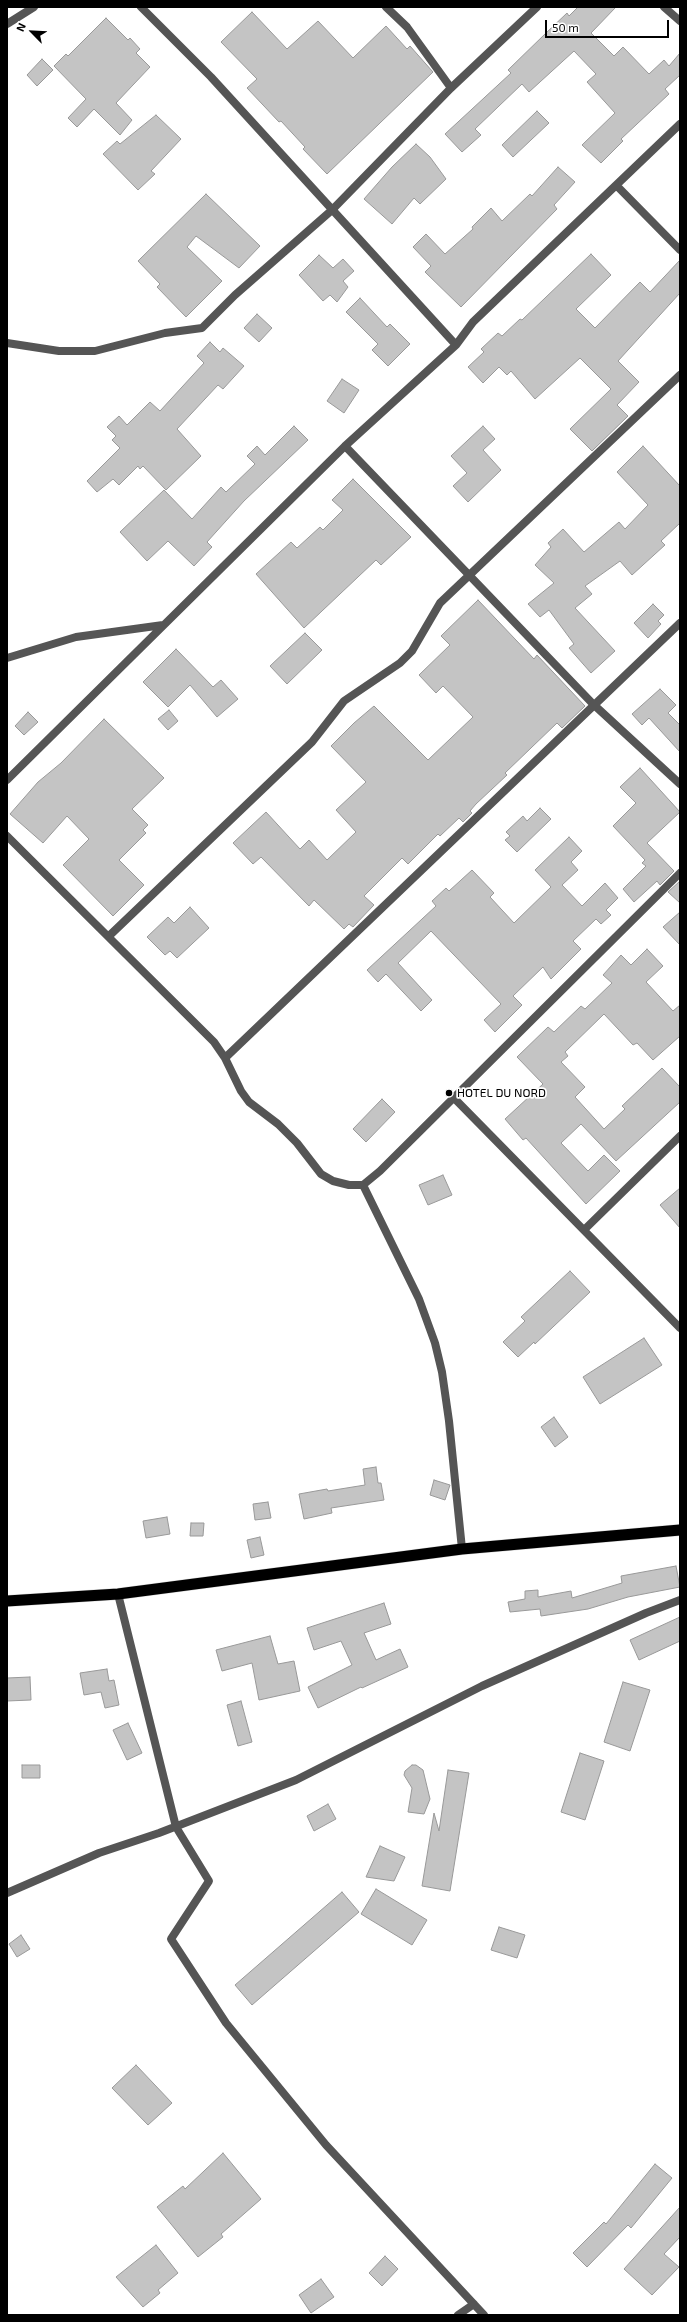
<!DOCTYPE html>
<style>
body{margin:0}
#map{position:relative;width:687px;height:2322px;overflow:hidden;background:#fff;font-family:"Exo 2",sans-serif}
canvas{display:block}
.frame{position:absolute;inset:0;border:8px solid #000;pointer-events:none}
.north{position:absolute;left:12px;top:12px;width:40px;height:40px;-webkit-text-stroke:3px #fff;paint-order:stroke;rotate:294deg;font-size:11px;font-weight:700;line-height:16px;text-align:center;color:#000}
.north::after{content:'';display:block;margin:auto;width:14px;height:18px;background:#000;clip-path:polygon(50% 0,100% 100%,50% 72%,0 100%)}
.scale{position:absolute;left:545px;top:20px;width:124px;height:18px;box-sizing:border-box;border:2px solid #000;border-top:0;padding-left:5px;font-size:12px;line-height:14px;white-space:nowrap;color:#000;-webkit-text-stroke:3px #fff;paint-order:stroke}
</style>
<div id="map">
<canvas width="687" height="2322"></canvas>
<div class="frame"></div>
<div class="north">N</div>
<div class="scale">50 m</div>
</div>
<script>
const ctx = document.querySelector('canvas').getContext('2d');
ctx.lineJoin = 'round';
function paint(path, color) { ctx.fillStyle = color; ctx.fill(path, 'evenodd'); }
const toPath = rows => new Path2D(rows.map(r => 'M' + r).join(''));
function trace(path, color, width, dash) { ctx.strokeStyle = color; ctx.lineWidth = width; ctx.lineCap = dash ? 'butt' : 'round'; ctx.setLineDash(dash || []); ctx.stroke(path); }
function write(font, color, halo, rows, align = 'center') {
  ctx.font = font + ' "Exo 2",sans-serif'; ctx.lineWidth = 3.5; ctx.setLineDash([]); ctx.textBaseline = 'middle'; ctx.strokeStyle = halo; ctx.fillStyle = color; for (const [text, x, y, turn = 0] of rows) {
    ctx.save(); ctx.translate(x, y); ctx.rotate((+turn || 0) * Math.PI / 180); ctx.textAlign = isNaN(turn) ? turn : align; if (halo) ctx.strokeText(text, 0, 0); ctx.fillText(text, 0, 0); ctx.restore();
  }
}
const building = toPath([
 [578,7,616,7,591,33,614,56,623,47,649,74,664,60,669,66,680,53,680,75,665,89,669,94,621,139,623,141,601,163,582,145,615,113,587,82,596,74,574,51,529,92,522,84,475,129,481,135,462,152,445,134,511,73,508,70,546,33,567,13,569,16,578,7],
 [252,12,287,49,318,21,353,58,386,26,407,49,410,46,433,72,327,174,303,149,305,147,281,121,279,122,247,88,257,79,221,42,252,12],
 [106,18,128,40,130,38,140,49,136,53,150,67,116,103,132,120,120,135,94,109,77,127,68,118,86,99,54,66,66,54,68,56,106,18],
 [42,59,53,70,37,86,27,75,42,59],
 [537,111,549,123,513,157,502,145,537,111],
 [156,115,181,139,151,171,155,174,138,190,103,154,117,141,120,144,156,115],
 [416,144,430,157,446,179,420,204,414,198,392,224,364,199,392,167,416,144],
 [558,167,575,182,554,205,557,209,461,307,425,272,431,266,413,247,426,234,445,254,473,229,472,227,491,208,502,221,530,194,532,196,558,167],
 [206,194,260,246,239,268,196,236,187,247,222,281,186,317,157,287,160,284,138,261,206,194],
 [591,254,611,275,576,309,595,328,640,282,650,292,680,260,680,293,618,361,639,382,617,405,628,416,592,451,570,429,611,389,580,358,535,399,511,371,507,375,499,367,483,383,468,367,484,352,481,349,498,333,502,336,520,319,522,320,591,254],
 [319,255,333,268,343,259,354,271,343,281,348,287,337,302,330,295,323,301,299,275,319,255],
 [360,298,387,327,390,324,410,344,388,366,372,350,378,344,346,312,360,298],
 [257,314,272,328,259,342,244,328,257,314],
 [210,342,220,352,223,348,244,366,223,389,218,385,177,429,201,456,166,490,143,466,140,469,138,466,119,485,113,479,97,492,87,481,120,448,112,440,116,436,107,427,119,416,127,425,150,402,160,411,204,363,197,356,210,342],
 [342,379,359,390,344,413,327,401,342,379],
 [294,426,308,440,244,501,207,542,212,547,194,566,168,541,147,561,120,532,164,490,192,519,221,487,226,492,255,464,247,456,257,446,265,455,294,426],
 [483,426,495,439,483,450,501,470,468,502,453,486,467,473,451,456,483,426],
 [643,446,680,486,680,523,661,541,665,545,632,575,620,561,585,586,592,594,575,608,615,651,591,673,569,648,574,644,549,610,540,617,528,604,554,583,535,565,551,547,548,543,563,529,584,552,619,522,625,529,648,505,617,472,643,446],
 [353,479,411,537,381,565,376,560,304,628,256,574,291,542,297,548,320,527,323,530,343,510,332,500,353,479],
 [478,600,534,659,537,655,585,706,562,728,557,723,505,773,507,775,476,804,470,811,472,813,463,822,459,818,440,836,438,834,408,864,402,858,364,896,374,905,353,927,349,924,344,929,314,900,309,906,261,857,253,864,233,843,266,812,300,849,309,840,327,860,356,832,336,810,366,782,331,746,354,723,374,706,428,760,473,717,443,686,436,693,419,675,450,645,441,636,478,600],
 [653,604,664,615,658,621,661,624,648,638,634,623,653,604],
 [305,633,322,650,287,684,270,666,305,633],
 [176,649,213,687,221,680,238,699,217,717,190,685,168,707,143,682,176,649],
 [660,689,676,705,668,713,680,725,680,752,649,718,642,725,632,714,660,689],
 [169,710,178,721,168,730,158,719,169,710],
 [28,712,38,722,24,735,15,726,28,712],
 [104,719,164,778,132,809,148,825,143,830,146,833,119,860,144,885,113,916,63,865,89,839,67,816,43,843,10,814,38,782,61,763,104,719],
 [640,768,680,812,647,843,674,871,660,885,657,881,634,902,623,889,646,866,642,863,645,860,613,826,636,803,620,787,640,768],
 [540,808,551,819,517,852,505,840,510,836,506,832,523,816,527,821,540,808],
 [569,837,582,851,571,862,578,870,562,885,582,906,605,883,618,898,606,910,611,915,601,924,596,919,573,941,581,949,551,979,543,967,513,996,522,1005,495,1032,484,1020,501,1004,431,931,398,963,432,1000,421,1011,386,974,378,982,367,970,436,906,432,901,446,888,449,891,472,870,494,893,490,897,514,923,551,887,535,870,569,837],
 [680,881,680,903,668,892,680,881],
 [190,907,209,928,177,958,170,951,165,955,147,937,168,917,174,923,190,907],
 [680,912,680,945,663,927,680,912],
 [647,949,663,966,646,982,673,1011,680,1005,680,1036,653,1060,637,1043,633,1045,604,1014,565,1052,568,1056,561,1062,585,1087,575,1097,604,1129,625,1109,622,1106,662,1068,680,1087,680,1102,616,1161,581,1124,561,1143,588,1171,604,1155,620,1171,586,1204,526,1138,523,1140,505,1119,543,1084,517,1057,548,1027,554,1032,581,1006,585,1009,612,983,603,975,621,955,631,965,647,949],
 [382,1099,395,1112,366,1142,353,1129,382,1099],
 [443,1175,452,1195,428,1205,419,1185,443,1175],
 [680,1188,680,1228,660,1205,680,1188],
 [570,1271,590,1292,535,1344,534,1342,518,1357,503,1342,525,1321,521,1317,570,1271],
 [644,1338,662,1365,600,1404,583,1377,644,1338],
 [554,1417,568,1437,555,1447,541,1427,554,1417],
 [376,1467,378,1483,381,1483,384,1500,331,1508,332,1513,304,1519,299,1494,327,1489,328,1491,365,1485,363,1469,376,1467],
 [434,1480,450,1485,445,1500,430,1495,434,1480],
 [268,1502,271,1518,255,1520,253,1504,268,1502],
 [167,1517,170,1534,146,1538,143,1521,167,1517],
 [191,1523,204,1523,203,1536,190,1536,191,1523],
 [260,1537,264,1555,251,1558,247,1540,260,1537],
 [676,1566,680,1587,628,1597,588,1609,541,1616,540,1609,510,1612,508,1602,525,1599,525,1591,538,1590,538,1597,571,1591,572,1598,622,1583,621,1576,676,1566],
 [384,1603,391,1624,364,1633,376,1660,400,1649,408,1667,362,1688,361,1687,318,1708,308,1687,352,1665,341,1641,314,1650,307,1628,384,1603],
 [680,1617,680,1641,639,1660,630,1640,680,1617],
 [270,1636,278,1664,294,1661,300,1691,259,1700,252,1663,222,1671,216,1650,270,1636],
 [107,1669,109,1681,114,1680,119,1705,105,1708,101,1692,84,1695,80,1673,107,1669],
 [30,1677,31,1700,7,1701,7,1678,30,1677],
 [623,1682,650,1690,630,1751,604,1742,623,1682],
 [241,1701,252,1742,238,1746,227,1705,241,1701],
 [128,1723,142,1753,127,1760,113,1730,128,1723],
 [580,1753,604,1761,585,1820,561,1812,580,1753],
 [22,1765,40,1765,40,1778,22,1778,22,1765],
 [412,1765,416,1765,423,1770,430,1799,424,1814,408,1812,412,1788,404,1775,405,1771,412,1765],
 [448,1770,469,1773,450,1891,422,1886,434,1813,439,1831,448,1770],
 [328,1804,336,1819,314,1831,307,1816,328,1804],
 [380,1846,405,1857,394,1881,366,1877,380,1846],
 [376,1889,427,1920,412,1945,361,1914,376,1889],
 [342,1892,359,1912,252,2005,235,1985,342,1892],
 [499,1927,525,1935,517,1958,491,1950,499,1927],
 [21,1935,30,1949,17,1957,9,1944,21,1935],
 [136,2065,172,2103,148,2125,112,2088,136,2065],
 [223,2153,261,2199,221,2234,223,2237,198,2257,157,2207,183,2186,185,2189,223,2153],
 [655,2164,672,2178,631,2228,628,2225,587,2267,573,2253,604,2222,606,2224,655,2164],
 [680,2207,680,2237,664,2254,679,2267,652,2295,624,2269,680,2207],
 [156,2245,178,2273,158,2290,160,2293,143,2307,116,2277,156,2245],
 [385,2256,398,2269,382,2286,369,2273,385,2256],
 [321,2279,334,2297,311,2313,299,2295,321,2279]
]);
paint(building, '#c4c4c4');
trace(building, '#999', 1);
const trunk = toPath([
 [7,1601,118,1594,462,1549,680,1530]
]);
trace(trunk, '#dbdbdb', 12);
trace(toPath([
 [141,7,211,77,456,345],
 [386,7,407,27,451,88,537,7],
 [664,7,680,21],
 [7,24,34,7],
 [616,185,680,250],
 [7,343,59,351,95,351,165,333,202,328,235,295,332,210,451,88],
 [345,446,593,704,680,784],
 [7,658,76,637,163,625],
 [7,780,345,446,456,345,473,322,680,124],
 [7,836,214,1042,225,1058,241,1091,249,1102,278,1124,297,1143,321,1174,333,1181,349,1185,363,1185,380,1171,680,873],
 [109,936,312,742,344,701,400,663,412,651,440,603,680,375],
 [225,1058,680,623],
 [453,1097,680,1328],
 [363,1185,419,1299,435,1343,442,1372,449,1421,462,1549],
 [585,1229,680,1136],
 [118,1594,176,1827,209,1881,171,1939,226,2023,326,2145,484,2315],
 [7,1893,99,1853,159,1833,296,1780,482,1686,646,1613,680,1600],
 [458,2315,474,2304]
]), '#555', 8);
trace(trunk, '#000', 11);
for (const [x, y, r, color] of [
 [449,1093,4,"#000"]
]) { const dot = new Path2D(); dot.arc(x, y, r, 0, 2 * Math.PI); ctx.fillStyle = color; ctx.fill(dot); trace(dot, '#fff', 1.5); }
write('12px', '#000', '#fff', [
 ["HOTEL DU NORD",457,1093]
], 'left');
</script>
